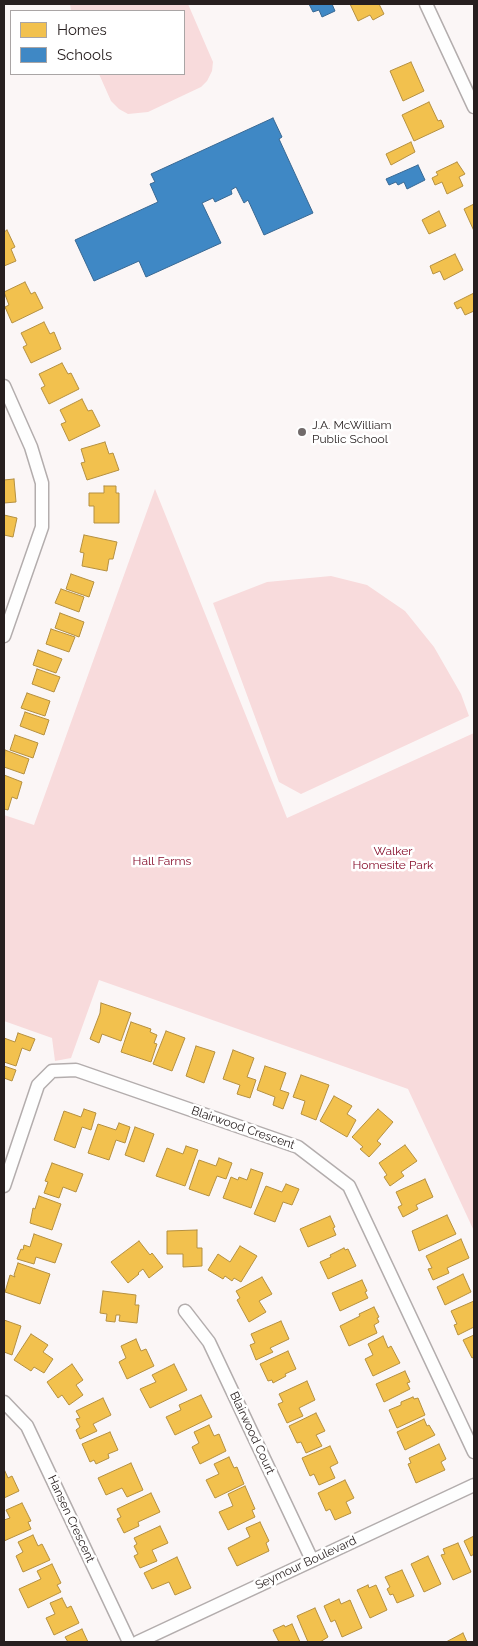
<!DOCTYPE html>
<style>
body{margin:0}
#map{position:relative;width:478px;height:1646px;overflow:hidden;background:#fbf6f6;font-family:Raleway,sans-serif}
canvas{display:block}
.frame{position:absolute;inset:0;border:5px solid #271f1f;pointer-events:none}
.legend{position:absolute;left:10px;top:10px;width:175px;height:65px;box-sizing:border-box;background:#fff;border:1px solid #a9a5a5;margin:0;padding:6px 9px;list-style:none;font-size:15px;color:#271f1f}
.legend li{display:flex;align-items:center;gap:10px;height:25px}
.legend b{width:25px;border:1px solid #a9a5a5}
</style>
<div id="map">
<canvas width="478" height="1646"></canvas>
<div class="frame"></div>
<ul class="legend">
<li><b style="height:14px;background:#f2c14e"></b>Homes</li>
<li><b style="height:14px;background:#3f88c5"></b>Schools</li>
</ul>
</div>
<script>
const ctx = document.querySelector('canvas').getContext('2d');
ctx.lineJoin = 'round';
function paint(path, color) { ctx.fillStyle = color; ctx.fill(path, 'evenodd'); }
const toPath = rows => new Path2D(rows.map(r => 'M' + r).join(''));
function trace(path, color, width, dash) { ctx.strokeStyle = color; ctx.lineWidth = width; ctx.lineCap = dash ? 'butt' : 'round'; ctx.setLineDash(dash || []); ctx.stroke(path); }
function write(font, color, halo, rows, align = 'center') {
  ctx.font = font + ' Raleway,sans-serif'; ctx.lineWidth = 5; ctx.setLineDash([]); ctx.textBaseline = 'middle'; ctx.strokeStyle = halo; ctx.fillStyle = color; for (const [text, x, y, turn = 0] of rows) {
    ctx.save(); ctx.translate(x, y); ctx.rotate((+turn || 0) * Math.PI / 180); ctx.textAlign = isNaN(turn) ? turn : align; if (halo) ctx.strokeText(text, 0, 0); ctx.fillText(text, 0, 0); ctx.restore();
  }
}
paint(toPath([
 [70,4,188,4,213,62,212,71,207,81,201,87,148,112,128,114,119,109,111,101,99,74,184,74,184,11,71,11],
 [155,489,287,818,474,733,474,1231,408,1089,99,980,71,1058,55,1061,52,1038,4,1021,4,815,34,825],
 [331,576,367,585,405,611,434,647,461,694,469,716,301,794,279,782,213,603,267,582]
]), '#f8dbdc');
const homes = toPath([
 [350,4,379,4,384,14,373,20,370,15,358,21,350,4],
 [411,62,424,91,403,101,390,71,411,62],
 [429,102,438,121,441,120,444,127,414,141,402,115,429,102],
 [411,142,415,152,391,165,386,154,411,142],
 [457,162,465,174,459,177,463,186,447,194,442,182,435,185,432,178,438,175,436,172,457,162],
 [474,204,474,231,464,209,474,204],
 [439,211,446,226,429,234,422,220,439,211],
 [7,230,15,247,11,249,16,261,4,266,4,232,7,230],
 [455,254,463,270,444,280,440,271,433,274,430,266,455,254],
 [25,282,31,294,35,292,43,308,12,323,5,307,9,305,4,292,25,282],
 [474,293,474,311,465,315,461,307,457,309,454,303,474,293],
 [44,322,50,334,54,332,61,349,31,363,23,347,27,345,21,333,44,322],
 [62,363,68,374,71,373,79,389,49,404,41,388,45,386,39,374,62,363],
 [82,399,88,411,92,410,100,426,69,441,61,424,66,422,60,410,82,399],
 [105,442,109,454,113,453,119,470,87,480,81,463,85,462,81,449,105,442],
 [14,479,16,502,4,503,4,480,14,479],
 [104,486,116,486,116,493,119,493,119,523,94,523,94,506,89,506,89,493,104,493,104,486],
 [4,515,17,518,13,537,4,535,4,515],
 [84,535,117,542,113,559,109,559,107,571,82,566,84,553,80,552,84,535],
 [71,574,94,582,89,597,66,589,71,574],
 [61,589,84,597,79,612,55,603,61,589],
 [60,613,84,622,79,637,55,628,60,613],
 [51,629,75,637,69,652,46,644,51,629],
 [38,650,62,659,56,673,33,665,38,650],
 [37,669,60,677,54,692,32,684,37,669],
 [27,693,50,701,45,716,21,708,27,693],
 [25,712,49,720,44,735,20,726,25,712],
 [15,735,38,743,33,758,10,750,15,735],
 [5,750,29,759,24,774,4,767,5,750],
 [4,775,22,782,17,799,12,797,8,810,4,809,4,775],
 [101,1003,131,1013,121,1041,102,1034,99,1043,90,1039,100,1013,101,1003],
 [131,1022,151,1029,150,1032,157,1035,154,1043,157,1044,151,1062,121,1052,131,1022],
 [166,1031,185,1038,172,1071,153,1064,166,1031],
 [18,1033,35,1039,30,1051,22,1048,16,1066,4,1062,4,1038,15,1042,18,1033],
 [196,1046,215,1052,204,1083,186,1076,196,1046],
 [233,1050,254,1058,247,1077,256,1080,250,1098,237,1094,240,1085,223,1079,233,1050],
 [4,1066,16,1070,12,1081,4,1078,4,1066],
 [265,1066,286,1073,280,1090,289,1093,283,1109,273,1105,275,1097,257,1090,265,1066],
 [301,1075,329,1085,316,1120,301,1114,305,1101,293,1097,301,1075],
 [334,1096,352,1106,347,1114,356,1120,347,1137,320,1121,334,1096],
 [84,1109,96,1113,91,1130,82,1127,75,1148,54,1140,64,1111,81,1117,84,1109],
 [378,1109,393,1122,377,1141,381,1144,369,1157,360,1149,363,1147,352,1137,378,1109],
 [119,1123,130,1127,125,1143,116,1140,109,1160,88,1153,98,1124,116,1130,119,1123],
 [135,1127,154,1134,144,1162,125,1155,135,1127],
 [405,1145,417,1161,401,1172,404,1176,390,1186,384,1177,387,1175,379,1163,405,1145],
 [186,1146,198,1150,185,1186,156,1176,167,1148,183,1154,186,1146],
 [219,1158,232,1163,226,1179,217,1176,209,1196,189,1189,199,1160,216,1166,219,1158],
 [52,1163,83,1174,76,1192,63,1187,59,1198,44,1193,48,1182,45,1181,52,1163],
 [251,1169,263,1173,251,1208,223,1198,231,1177,238,1180,239,1177,247,1180,251,1169],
 [425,1179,433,1197,416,1205,418,1209,403,1217,398,1207,402,1205,396,1192,425,1179],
 [286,1184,299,1189,292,1205,283,1202,275,1222,254,1214,266,1186,282,1192,286,1184],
 [39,1196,61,1204,52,1230,30,1223,33,1208,35,1209,39,1196],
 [447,1215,456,1234,419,1251,412,1231,447,1215],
 [330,1216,335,1227,333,1228,336,1235,308,1247,300,1229,330,1216],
 [197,1230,197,1248,202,1248,202,1266,183,1267,183,1254,167,1254,167,1231,197,1230],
 [34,1234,62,1244,55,1263,36,1257,34,1264,17,1259,21,1249,23,1250,24,1245,30,1247,34,1234],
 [461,1239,469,1258,447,1268,449,1273,433,1280,428,1269,432,1268,426,1256,461,1239],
 [139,1241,150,1255,152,1253,163,1267,149,1278,143,1269,138,1273,139,1274,128,1283,111,1262,139,1241],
 [240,1246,257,1256,241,1282,234,1278,232,1281,225,1276,223,1279,208,1270,218,1254,230,1262,240,1246],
 [344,1248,345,1250,348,1249,356,1266,328,1279,320,1262,331,1257,330,1255,344,1248],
 [18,1263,50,1274,40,1304,5,1292,10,1275,15,1277,14,1275,18,1263],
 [463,1274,471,1292,445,1305,437,1287,463,1274],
 [262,1277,272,1294,259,1301,266,1312,249,1322,237,1300,240,1298,236,1291,262,1277],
 [362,1280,367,1291,365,1292,368,1298,340,1311,332,1293,362,1280],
 [103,1291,136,1295,135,1305,139,1305,137,1323,119,1321,120,1315,116,1315,115,1322,106,1321,107,1314,100,1313,103,1291],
 [474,1301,474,1327,458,1335,454,1325,457,1324,451,1311,474,1301],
 [374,1307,379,1317,377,1318,379,1322,374,1325,377,1333,349,1346,340,1326,360,1316,359,1314,374,1307],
 [4,1320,21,1326,12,1355,4,1352,4,1320],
 [281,1321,289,1339,270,1348,273,1352,256,1360,250,1345,255,1343,251,1334,281,1321],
 [31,1334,48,1345,43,1352,53,1359,44,1373,34,1367,31,1371,14,1360,31,1334],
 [474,1335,474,1357,472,1358,463,1340,474,1335],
 [383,1336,388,1348,391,1346,400,1363,373,1376,365,1359,373,1355,368,1344,383,1336],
 [136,1339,141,1351,146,1349,154,1366,127,1379,119,1362,126,1358,121,1346,136,1339],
 [288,1351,296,1369,285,1374,286,1376,273,1383,272,1380,268,1381,260,1364,288,1351],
 [72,1364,83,1380,76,1385,83,1395,69,1405,62,1395,58,1398,47,1382,72,1364],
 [174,1364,187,1390,150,1408,140,1389,156,1382,152,1375,174,1364],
 [405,1371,410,1382,407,1383,410,1389,384,1402,376,1384,405,1371],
 [307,1381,315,1400,299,1408,303,1416,287,1423,278,1404,283,1402,279,1394,307,1381],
 [201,1395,212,1417,175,1435,166,1417,181,1410,179,1405,201,1395],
 [413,1397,414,1399,418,1398,425,1415,397,1428,389,1410,401,1405,401,1402,413,1397],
 [103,1398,111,1415,93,1424,97,1431,80,1439,76,1430,80,1427,76,1419,80,1418,76,1411,103,1398],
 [316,1413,325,1431,316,1435,322,1446,306,1453,301,1442,297,1443,289,1426,316,1413],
 [424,1419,427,1426,429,1425,435,1435,405,1450,397,1432,424,1419],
 [209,1425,214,1436,219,1434,226,1451,200,1464,192,1447,199,1443,194,1432,209,1425],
 [110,1432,118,1450,108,1454,109,1458,96,1464,94,1460,90,1462,82,1444,110,1432],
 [439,1444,446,1459,441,1462,445,1470,416,1483,408,1464,411,1463,409,1458,439,1444],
 [330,1446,338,1463,330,1467,335,1478,319,1485,314,1474,310,1476,302,1458,330,1446],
 [229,1457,234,1468,237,1467,244,1484,215,1498,206,1480,219,1474,214,1464,229,1457],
 [131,1463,143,1490,127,1497,122,1488,106,1495,98,1478,131,1463],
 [4,1469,8,1478,12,1476,19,1491,4,1498,4,1469],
 [345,1480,354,1498,346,1502,351,1513,335,1520,330,1509,326,1511,318,1493,345,1480],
 [245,1486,255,1509,252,1510,255,1517,228,1530,219,1512,233,1506,228,1494,245,1486],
 [151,1493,160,1512,138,1522,139,1526,124,1533,117,1519,121,1517,117,1509,151,1493],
 [22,1503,31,1521,28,1522,31,1529,4,1541,4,1520,10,1518,6,1510,22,1503],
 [260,1522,269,1541,266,1543,269,1551,237,1566,228,1548,250,1537,246,1528,260,1522],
 [160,1526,168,1543,152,1550,157,1561,140,1568,134,1556,138,1554,134,1546,137,1544,134,1538,160,1526],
 [33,1535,38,1546,42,1544,50,1560,23,1572,16,1556,23,1552,18,1542,33,1535],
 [474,1536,474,1554,471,1556,464,1541,474,1536],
 [458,1543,471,1572,453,1580,441,1555,445,1554,443,1549,458,1543],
 [428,1556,441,1584,424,1592,411,1564,428,1556],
 [177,1557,191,1588,175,1595,169,1582,152,1589,144,1573,177,1557],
 [52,1564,61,1583,57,1585,61,1592,28,1608,19,1589,41,1579,37,1571,52,1564],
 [402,1570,414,1596,397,1603,393,1594,390,1595,387,1589,390,1587,385,1577,402,1570],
 [368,1585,369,1588,376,1585,387,1610,370,1618,357,1590,368,1585],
 [62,1598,67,1608,71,1606,79,1623,54,1635,46,1618,55,1614,50,1603,62,1598],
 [339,1599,341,1604,350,1600,362,1628,342,1637,335,1620,331,1622,324,1606,339,1599],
 [315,1608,328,1637,320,1642,308,1642,297,1616,315,1608],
 [292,1624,300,1642,279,1642,273,1630,284,1625,285,1627,292,1624],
 [82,1629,88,1642,68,1642,65,1637,82,1629],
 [463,1633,467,1642,446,1642,463,1633]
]);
paint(homes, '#f2c14e');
trace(homes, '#b59040', 1);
const schools = toPath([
 [309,4,332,4,335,11,322,17,319,10,313,12,309,4],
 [273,118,282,137,279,139,313,213,264,235,248,200,244,203,236,187,231,190,232,194,215,202,213,198,202,203,221,243,146,277,139,261,94,281,75,240,158,202,150,184,155,182,151,174,273,118],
 [418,165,425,180,407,189,404,182,398,185,396,182,389,185,386,179,418,165]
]);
paint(schools, '#3f88c5');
trace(schools, '#386893', 1);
const street = toPath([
 [426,4,474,107],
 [4,386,31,447,42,483,42,527,4,636],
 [4,1186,38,1085,52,1071,76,1070,298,1147,349,1186,474,1452],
 [185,1311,209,1342,312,1560],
 [4,1402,27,1426,129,1642],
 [138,1642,474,1485]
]);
trace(street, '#b3adad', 15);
trace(street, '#fefefe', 12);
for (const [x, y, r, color] of [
 [302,432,5,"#716a6a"]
]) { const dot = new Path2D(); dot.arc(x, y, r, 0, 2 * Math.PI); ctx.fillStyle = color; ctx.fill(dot); trace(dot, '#fff', 2); }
write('12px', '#271f1f', '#fff', [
 ["J.A. McWilliam",312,425],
 ["Public School",312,439]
], 'left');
write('12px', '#850d2a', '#fff', [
 ["Walker",393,851],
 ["Homesite Park",393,865],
 ["Hall Farms",162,861]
]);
write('12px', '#271f1f', '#fff', [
 ["Blairwood Crescent",243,1128,19],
 ["Blairwood Court",252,1433,65],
 ["Hansen Crescent",71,1519,65],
 ["Seymour Boulevard",306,1563,-25]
]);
</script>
